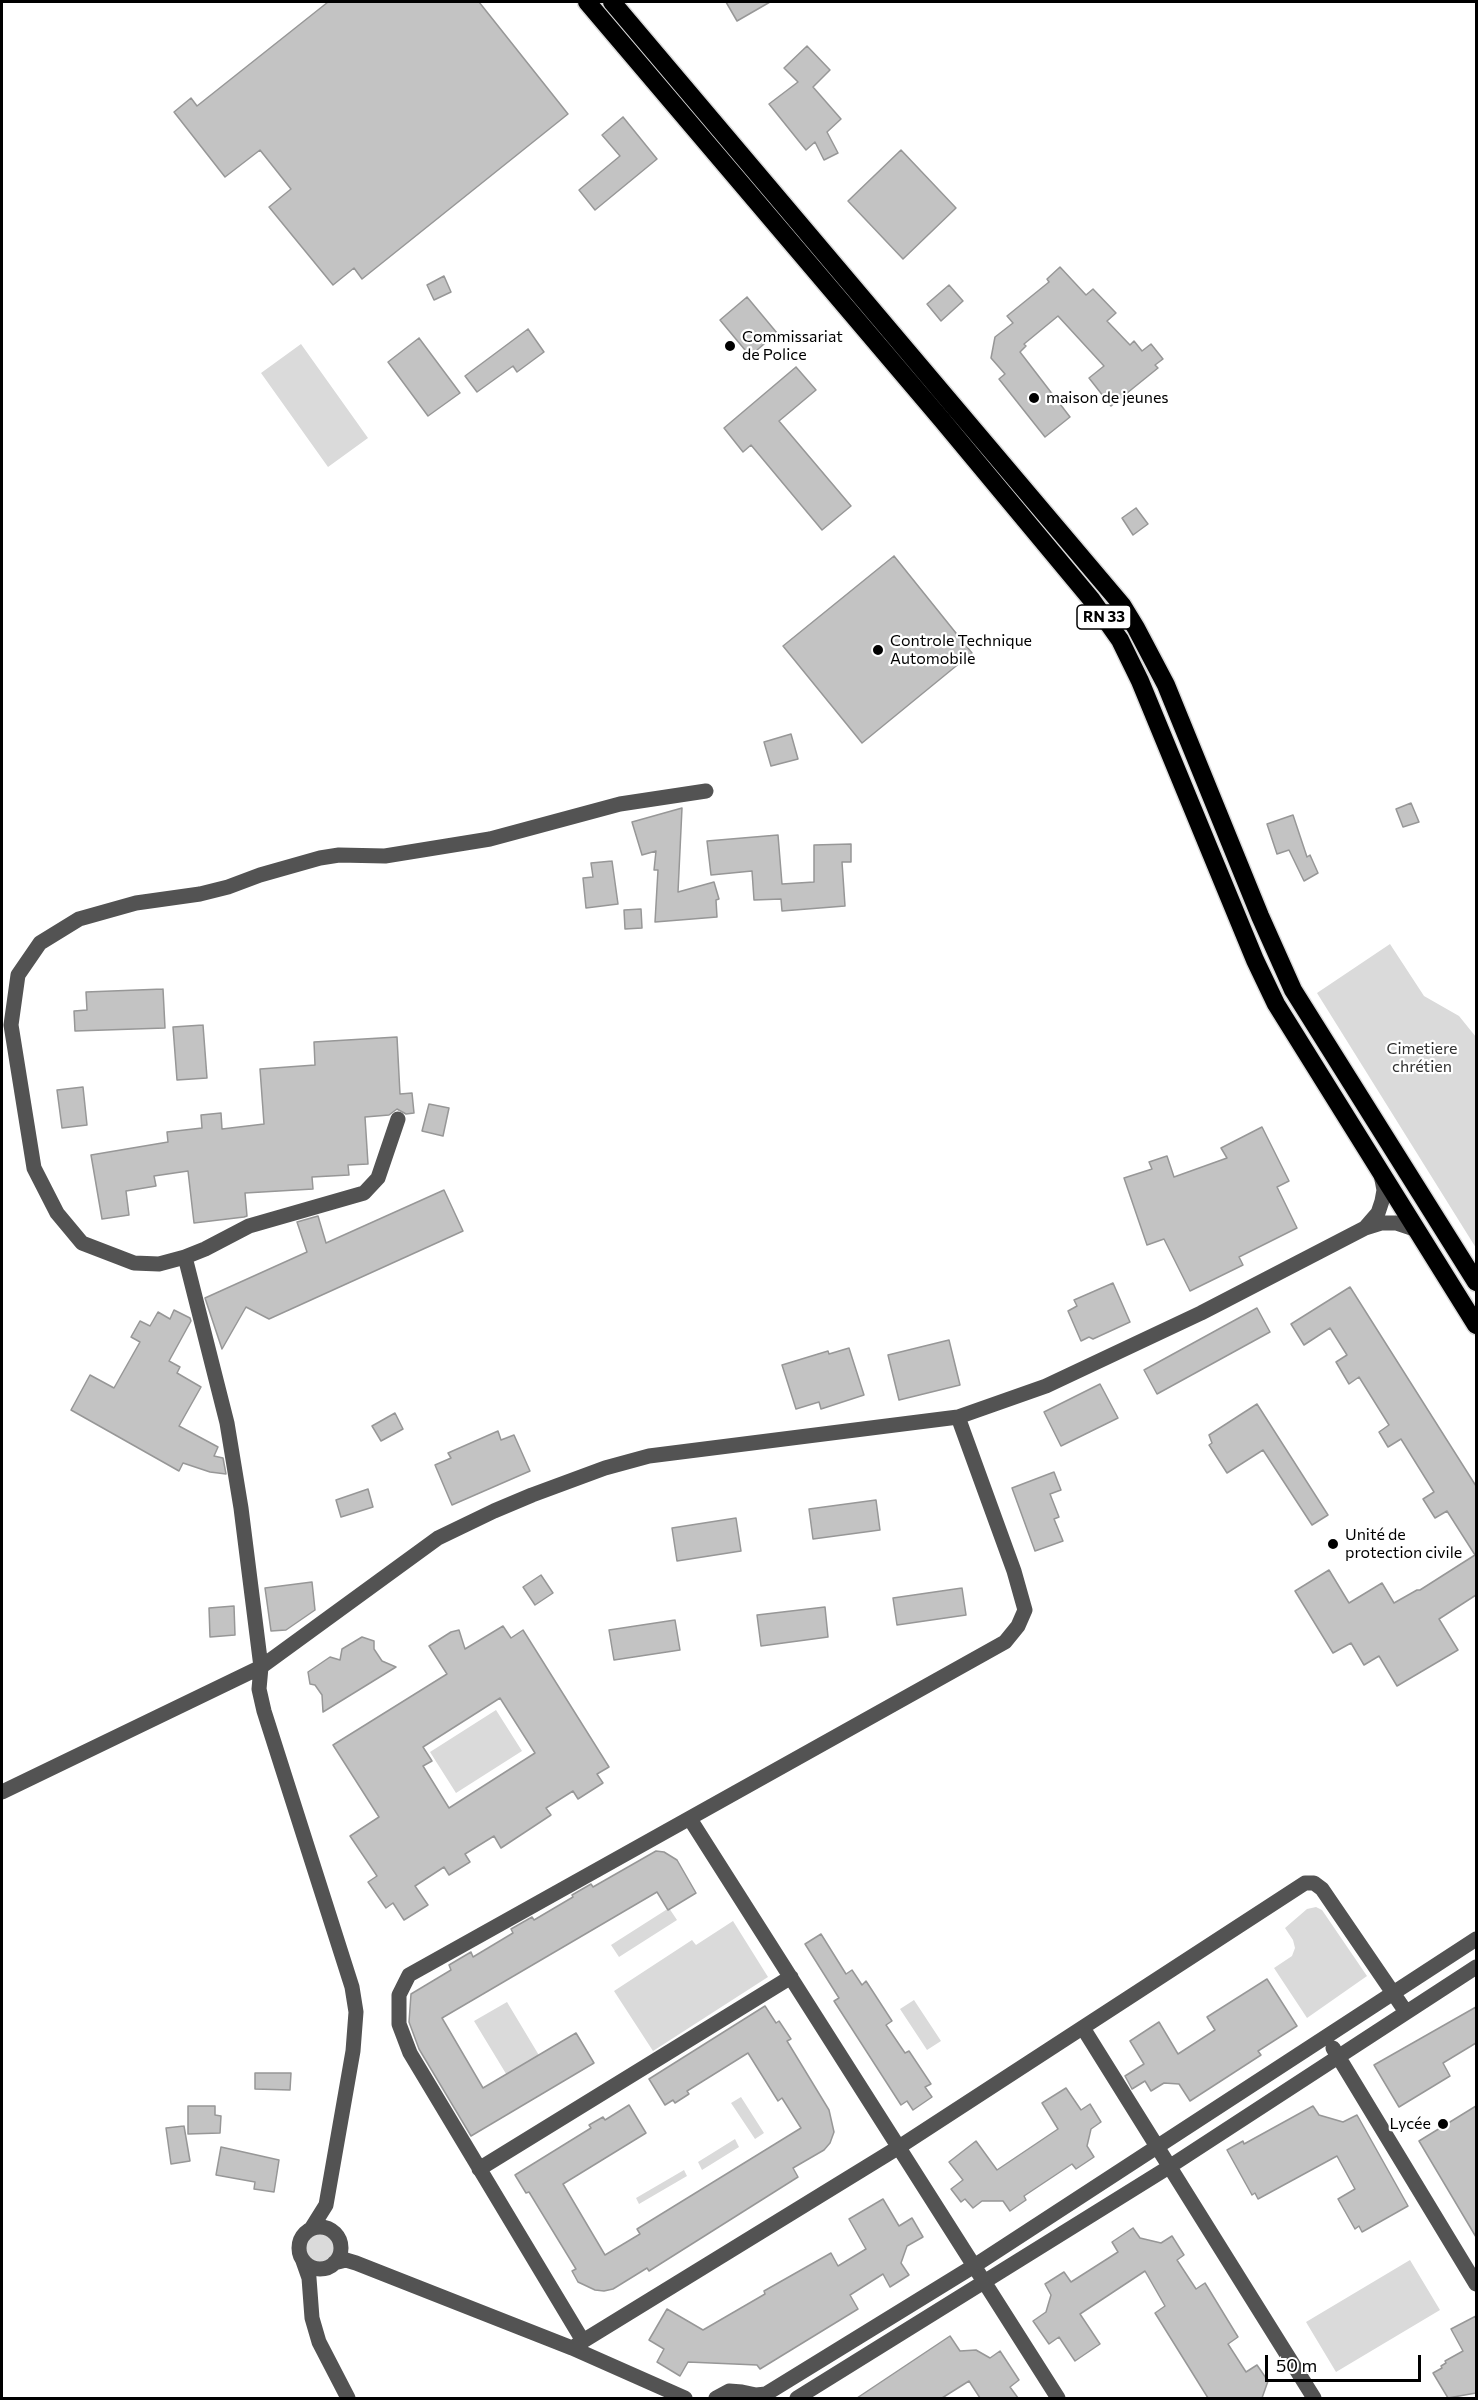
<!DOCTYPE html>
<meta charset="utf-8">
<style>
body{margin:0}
#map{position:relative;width:1478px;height:2400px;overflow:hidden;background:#fff;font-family:Commissioner,sans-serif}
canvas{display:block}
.frame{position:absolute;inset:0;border:3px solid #000;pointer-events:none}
.scale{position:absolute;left:1265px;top:2355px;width:156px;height:27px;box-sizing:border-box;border:3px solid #000;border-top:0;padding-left:8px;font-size:18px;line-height:21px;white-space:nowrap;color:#000;-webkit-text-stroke:4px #fff;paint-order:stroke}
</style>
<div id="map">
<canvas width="1478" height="2400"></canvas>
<div class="frame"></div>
<div class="scale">50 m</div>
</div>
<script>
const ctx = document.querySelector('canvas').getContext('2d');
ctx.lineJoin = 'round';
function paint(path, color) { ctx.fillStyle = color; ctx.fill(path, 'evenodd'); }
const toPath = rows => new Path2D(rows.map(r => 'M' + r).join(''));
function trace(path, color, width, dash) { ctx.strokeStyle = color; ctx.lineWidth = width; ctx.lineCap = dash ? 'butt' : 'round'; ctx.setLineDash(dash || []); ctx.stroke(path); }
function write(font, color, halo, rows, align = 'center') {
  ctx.font = font + ' Commissioner,sans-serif'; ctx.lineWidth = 4.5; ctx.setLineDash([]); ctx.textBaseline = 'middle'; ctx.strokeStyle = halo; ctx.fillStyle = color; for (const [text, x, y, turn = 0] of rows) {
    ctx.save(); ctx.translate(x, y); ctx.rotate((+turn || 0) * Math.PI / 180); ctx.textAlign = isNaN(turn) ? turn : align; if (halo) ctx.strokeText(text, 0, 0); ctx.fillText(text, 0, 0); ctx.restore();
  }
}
paint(toPath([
 [301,344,368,438,328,467,261,373],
 [1390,944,1424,996,1459,1016,1476,1037,1476,1248,1317,993],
 [496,1710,522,1751,456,1793,430,1752],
 [1316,1907,1322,1910,1367,1976,1307,2018,1274,1968,1292,1956,1295,1948,1293,1940,1285,1928,1307,1909],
 [669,1908,677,1920,619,1957,611,1945],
 [733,1921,768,1977,653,2051,614,1991,692,1940,696,1945],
 [914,2000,941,2041,927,2050,900,2009],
 [507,2002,540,2057,508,2077,474,2021],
 [741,2097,764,2133,755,2139,731,2103],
 [735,2139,739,2147,702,2170,698,2162],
 [684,2170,687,2176,639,2204,636,2198],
 '305 2248a15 15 0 1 1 30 0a15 15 0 1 1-30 0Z',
 [1410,2260,1440,2310,1336,2372,1306,2322]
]), '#dadada');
const building = toPath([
 [328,2,479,2,568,114,362,279,354,268,333,285,269,207,291,189,260,150,225,177,174,112,191,98,197,106,328,2],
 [726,2,770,2,737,21,726,2],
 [807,46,830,70,813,87,841,119,827,132,838,153,824,160,815,142,806,150,769,104,798,82,784,68,807,46],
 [623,117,657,159,595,210,579,190,620,156,602,135,623,117],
 [901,150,956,208,903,259,848,201,901,150],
 [1060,267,1086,295,1093,289,1116,313,1107,321,1130,345,1134,341,1142,351,1151,344,1163,359,1155,365,1158,368,1111,406,1089,378,1104,366,1058,316,1024,344,1026,346,1020,352,1070,417,1045,437,999,379,1005,374,991,358,995,337,1013,323,1007,316,1049,282,1047,279,1060,267],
 [444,276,451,292,434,300,427,285,444,276],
 [949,285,963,301,941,321,927,304,949,285],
 [747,297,777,333,750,356,720,320,747,297],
 [528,329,544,352,517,372,513,366,477,392,465,376,528,329],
 [419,338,460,393,428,416,388,362,419,338],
 [796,367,816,390,779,421,851,506,822,530,751,445,743,452,724,428,796,367],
 [1136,508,1148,524,1133,535,1122,518,1136,508],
 [894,556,972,653,862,743,783,646,894,556],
 [791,734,798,759,771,766,764,742,791,734],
 [1411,803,1419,822,1403,827,1396,809,1411,803],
 [682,808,678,892,714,882,719,899,716,900,717,917,655,922,658,870,654,870,656,851,642,855,632,822,682,808],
 [1293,815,1307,857,1310,855,1318,873,1304,881,1289,850,1277,854,1267,824,1293,815],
 [778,835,782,884,814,882,814,845,851,844,851,862,842,862,845,906,782,911,781,899,754,900,752,871,711,875,707,841,778,835],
 [612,861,618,904,586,908,583,878,593,877,591,863,612,861],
 [641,909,642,928,625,929,624,910,641,909],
 [163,989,165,1028,75,1031,74,1011,87,1010,86,992,163,989],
 [203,1025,207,1078,177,1080,173,1027,203,1025],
 [397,1037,400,1094,412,1093,414,1113,406,1114,397,1109,389,1115,365,1117,368,1164,348,1165,349,1175,312,1177,313,1189,245,1193,247,1216,244,1217,194,1223,188,1171,154,1176,156,1186,126,1191,129,1215,102,1219,91,1155,168,1142,167,1132,202,1128,201,1115,221,1113,222,1129,264,1124,260,1069,315,1065,314,1042,397,1037],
 [83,1087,87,1125,62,1128,57,1090,83,1087],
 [429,1104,449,1108,443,1136,422,1131,429,1104],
 [1262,1127,1289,1181,1277,1187,1297,1228,1239,1257,1243,1265,1190,1291,1164,1239,1147,1245,1124,1178,1152,1169,1149,1162,1167,1156,1174,1177,1227,1158,1221,1148,1262,1127],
 [444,1190,463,1231,269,1319,246,1307,222,1349,205,1298,307,1252,297,1222,318,1216,326,1243,444,1190],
 [1113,1283,1130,1322,1093,1339,1089,1337,1081,1341,1068,1311,1077,1306,1074,1300,1113,1283],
 [1350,1287,1476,1486,1476,1595,1439,1619,1458,1650,1397,1686,1379,1656,1364,1665,1351,1643,1333,1653,1295,1591,1329,1570,1349,1603,1382,1583,1394,1603,1417,1590,1420,1590,1475,1555,1447,1511,1435,1518,1423,1499,1434,1492,1401,1439,1388,1447,1379,1432,1389,1425,1359,1377,1349,1384,1336,1362,1347,1355,1330,1328,1304,1345,1291,1324,1350,1287],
 [1257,1308,1270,1332,1157,1394,1144,1370,1257,1308],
 [174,1310,190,1318,191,1321,169,1361,180,1367,177,1373,201,1387,179,1426,218,1447,214,1456,223,1458,226,1474,210,1472,183,1463,179,1471,71,1410,90,1375,114,1388,140,1342,131,1337,140,1321,150,1326,158,1312,170,1319,174,1310],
 [949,1340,960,1385,899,1400,888,1355,949,1340],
 [849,1348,864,1395,821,1409,819,1402,796,1409,782,1365,828,1351,829,1354,849,1348],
 [1100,1384,1118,1418,1061,1446,1044,1412,1100,1384],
 [1257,1404,1328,1515,1312,1525,1263,1450,1227,1473,1209,1445,1212,1443,1209,1435,1257,1404],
 [395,1413,403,1429,381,1441,372,1426,395,1413],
 [498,1431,501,1440,514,1435,530,1471,452,1505,435,1465,451,1458,448,1453,498,1431],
 [1054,1472,1061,1490,1050,1494,1059,1517,1054,1519,1063,1541,1035,1551,1012,1488,1054,1472],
 [368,1489,373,1507,341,1517,336,1500,368,1489],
 [876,1500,880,1530,813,1539,809,1509,876,1500],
 [736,1518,741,1551,677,1561,672,1528,736,1518],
 [541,1575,553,1593,535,1605,523,1587,541,1575],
 [312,1582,315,1610,286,1630,271,1631,265,1588,312,1582],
 [962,1588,966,1615,897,1625,893,1598,962,1588],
 [234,1606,235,1635,210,1637,209,1608,234,1606],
 [825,1607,828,1637,761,1646,757,1615,825,1607],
 [675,1620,680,1650,614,1660,609,1630,675,1620],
 [503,1626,511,1638,523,1630,609,1767,597,1774,603,1783,578,1799,573,1791,546,1808,551,1815,501,1848,494,1836,465,1854,470,1862,449,1875,444,1867,415,1886,428,1905,404,1920,393,1903,386,1908,368,1882,377,1876,350,1836,379,1817,333,1745,447,1674,429,1646,451,1632,459,1630,465,1649,503,1626],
 [500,1698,535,1753,449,1808,423,1766,432,1761,423,1747,500,1698],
 [362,1637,374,1641,374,1649,382,1661,396,1667,323,1712,322,1695,315,1685,310,1684,308,1672,330,1657,340,1660,342,1649,362,1637],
 [656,1851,664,1852,677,1860,696,1893,668,1910,657,1892,442,2018,483,2088,576,2033,594,2063,471,2136,419,2049,409,2022,411,1994,451,1970,449,1965,471,1952,473,1957,513,1933,511,1929,532,1917,534,1920,573,1897,572,1895,591,1884,593,1887,656,1851],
 [821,1934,846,1974,852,1970,862,1985,866,1981,892,2021,886,2025,905,2053,909,2051,931,2084,925,2087,932,2097,913,2110,907,2101,901,2105,834,2001,839,1998,805,1944,821,1934],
 [1267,1979,1297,2026,1258,2051,1261,2055,1190,2101,1179,2084,1164,2083,1151,2091,1145,2081,1132,2089,1125,2076,1144,2064,1130,2041,1159,2022,1178,2054,1215,2030,1207,2017,1267,1979],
 [765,2006,776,2023,779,2021,791,2039,787,2041,829,2110,834,2132,830,2143,824,2150,793,2168,798,2177,649,2271,647,2268,613,2289,604,2291,595,2290,578,2282,572,2271,576,2269,529,2192,526,2193,515,2175,591,2128,589,2125,603,2117,605,2120,629,2105,646,2133,563,2184,605,2255,640,2234,637,2229,801,2128,782,2098,778,2101,748,2053,687,2091,689,2094,675,2103,673,2100,665,2105,649,2079,765,2006],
 [1476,2007,1476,2043,1443,2063,1450,2076,1399,2107,1374,2065,1476,2007],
 [255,2073,291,2073,290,2090,255,2089,255,2073],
 [1066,2088,1081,2110,1090,2104,1101,2122,1091,2129,1087,2146,1094,2157,1076,2169,1072,2164,1024,2196,1026,2200,1010,2211,1003,2201,982,2201,973,2208,965,2199,961,2202,951,2189,963,2180,949,2162,976,2141,997,2170,1058,2129,1042,2103,1066,2088],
 [188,2106,215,2106,215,2115,221,2116,220,2133,188,2134,188,2106],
 [1313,2106,1319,2115,1343,2122,1357,2115,1408,2206,1362,2232,1359,2226,1355,2229,1338,2199,1355,2189,1337,2156,1258,2199,1255,2193,1252,2195,1227,2150,1243,2141,1244,2144,1313,2106],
 [1476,2106,1476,2237,1419,2141,1476,2106],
 [184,2126,190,2161,171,2164,166,2128,184,2126],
 [221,2147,279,2160,274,2192,254,2189,255,2182,216,2175,221,2147],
 [883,2199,899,2226,912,2218,923,2237,907,2246,901,2263,909,2275,890,2287,883,2274,850,2295,858,2309,760,2369,757,2365,688,2362,680,2376,657,2362,664,2349,649,2340,667,2309,703,2330,765,2294,764,2291,831,2253,838,2266,866,2249,849,2219,883,2199],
 [1133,2228,1140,2238,1161,2243,1172,2236,1184,2255,1177,2260,1196,2289,1205,2283,1238,2337,1228,2344,1246,2372,1257,2365,1268,2381,1262,2398,1208,2398,1155,2313,1165,2306,1145,2271,1080,2314,1100,2344,1075,2361,1059,2337,1049,2344,1033,2321,1046,2312,1051,2295,1045,2284,1064,2272,1071,2282,1118,2252,1112,2242,1133,2228],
 [1476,2316,1476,2393,1448,2398,1433,2373,1442,2368,1441,2366,1446,2363,1445,2361,1463,2351,1451,2329,1476,2316],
 [950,2336,960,2351,976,2350,990,2358,1000,2351,1019,2380,1010,2387,1018,2398,980,2398,969,2381,942,2398,857,2398,950,2336]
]);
paint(building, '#c3c3c3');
trace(building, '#979797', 1.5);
const highway = toPath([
 [587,2,942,420,1091,599,1120,640,1140,681,1255,960,1276,1004,1476,1325],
 [612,2,1122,605,1136,628,1166,685,1260,916,1293,990,1476,1282]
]);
trace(highway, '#dbdbdb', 21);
trace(toPath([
 [1365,1228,1378,1213,1382,1201,1384,1190,1381,1174],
 [185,1257,159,1264,134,1263,82,1243,57,1213,34,1168,11,1025,18,975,40,943,79,919,136,903,200,894,228,887,260,875,320,858,339,855,385,856,490,839,620,804,706,791],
 [2,1792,261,1667,241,1508,227,1423,185,1257,205,1249,249,1226,364,1193,378,1178,398,1119],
 [690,1819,1058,2398],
 [1083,2028,1314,2398],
 [1333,2048,1476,2284],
 [479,2169,791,1977],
 '299 2248a21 21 0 1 1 42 0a21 21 0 1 1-42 0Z',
 [311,2229,326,2205,353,2051,356,2012,352,1987,264,1711,259,1689,261,1667,438,1538,494,1511,532,1495,605,1468,649,1456,958,1417,1046,1386,1201,1313,1365,1228,1381,1223,1396,1223,1417,1230],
 [303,2261,309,2278,312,2318,319,2342,348,2398],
 [334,2263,346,2260,356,2263,572,2348,685,2398],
 [583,2341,899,2147,1305,1883,1314,1883,1322,1889,1406,2012],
 [572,2348,583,2341,410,2053,399,2024,399,1995,409,1975,1005,1642,1018,1626,1025,1610,1014,1571,958,1417],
 [742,2392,756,2395,766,2394,974,2266,1476,1939],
 [716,2398,729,2391,742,2392,748,2396],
 [797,2398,1169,2167,1476,1967]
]), '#535353', 15);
trace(highway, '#000', 18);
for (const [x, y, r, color] of [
 [730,346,6,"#000"],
 [1034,398,6,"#000"],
 [878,650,6,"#000"],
 [1333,1544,6,"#000"],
 [1443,2124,6,"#000"]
]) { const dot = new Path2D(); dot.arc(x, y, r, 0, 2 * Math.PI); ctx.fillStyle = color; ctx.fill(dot); trace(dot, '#fff', 2); }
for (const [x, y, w] of [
 [1104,617,54]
]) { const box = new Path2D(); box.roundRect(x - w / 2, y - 12, w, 24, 4.5); ctx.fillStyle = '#fff'; ctx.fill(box); trace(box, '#000', 1.5); }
write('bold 15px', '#000', null, [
 ["RN 33",1104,617]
]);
write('16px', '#000', '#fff', [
 ["Commissariat",742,337],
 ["de Police",742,355],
 ["maison de jeunes",1046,398],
 ["Controle Technique",890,641],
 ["Automobile",890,659],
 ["Unité de",1345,1535],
 ["protection civile",1345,1553],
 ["Lycée",1431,2124,"right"]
], 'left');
write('16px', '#313131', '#fff', [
 ["Cimetiere",1422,1049],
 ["chrétien",1422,1067]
]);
</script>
